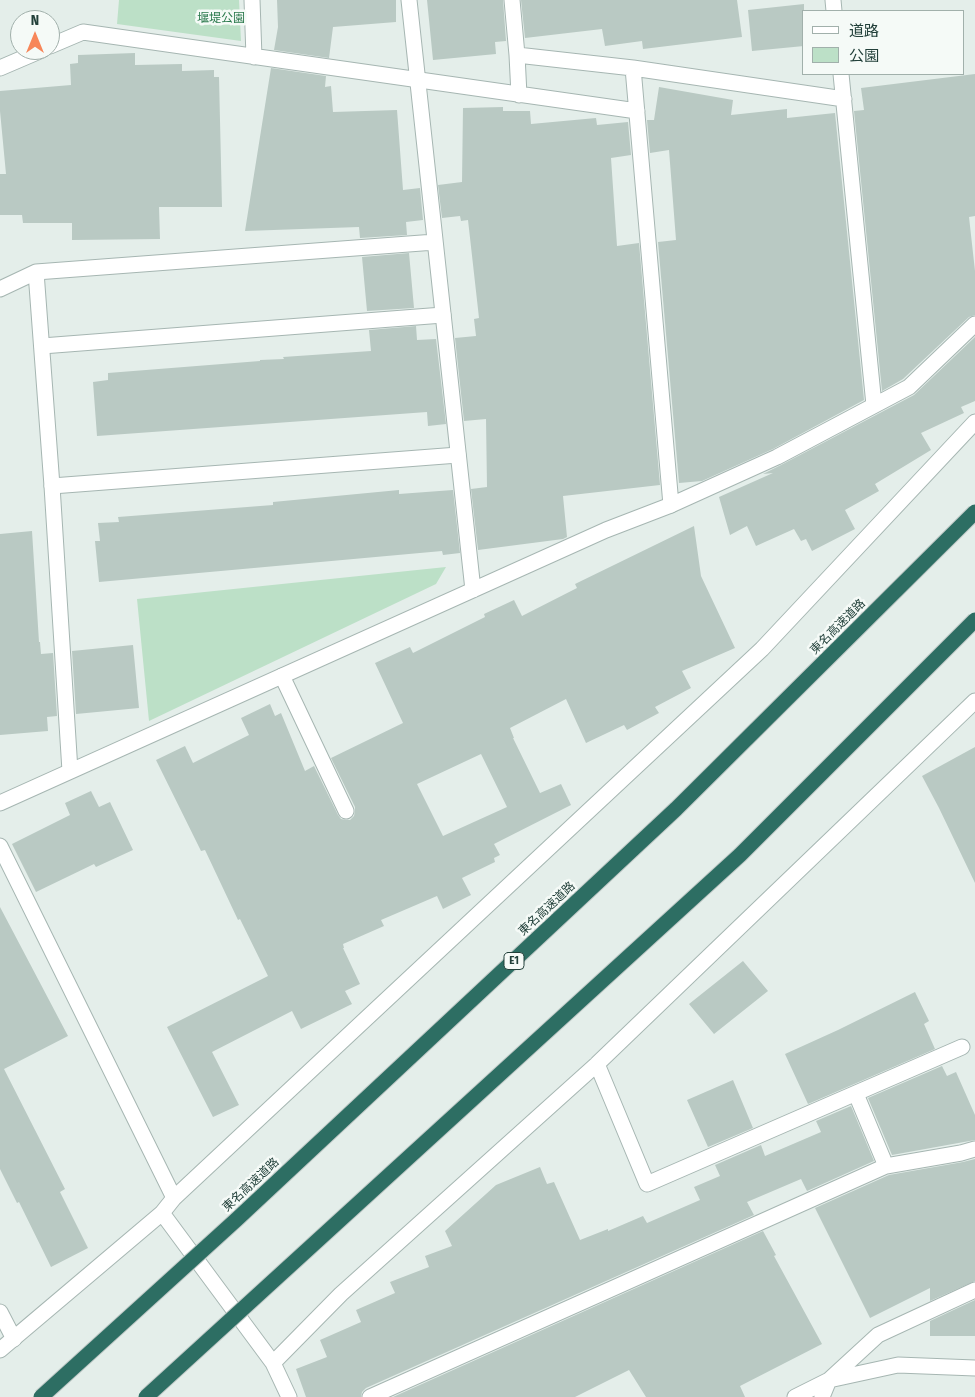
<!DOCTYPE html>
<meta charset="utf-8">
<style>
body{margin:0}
#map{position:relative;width:975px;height:1397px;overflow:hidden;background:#e4eeea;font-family:"Fira Sans Condensed","Noto Sans JP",sans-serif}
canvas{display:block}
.legend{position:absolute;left:802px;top:10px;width:162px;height:65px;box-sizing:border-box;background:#f5faf7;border:1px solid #a1b0ab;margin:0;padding:6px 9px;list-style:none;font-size:15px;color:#22403a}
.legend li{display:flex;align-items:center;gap:10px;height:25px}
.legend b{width:25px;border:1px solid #a1b0ab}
.north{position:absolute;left:10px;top:10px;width:50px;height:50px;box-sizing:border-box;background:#f5faf7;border:1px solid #a1b0ab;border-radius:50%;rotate:0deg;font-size:14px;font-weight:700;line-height:20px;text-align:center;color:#22403a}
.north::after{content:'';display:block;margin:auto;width:18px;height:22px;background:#f78659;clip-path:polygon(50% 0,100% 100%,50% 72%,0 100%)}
</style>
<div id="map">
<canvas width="975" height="1397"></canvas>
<ul class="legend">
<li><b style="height:6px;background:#fff"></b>道路</li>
<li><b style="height:14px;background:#bce0c7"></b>公園</li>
</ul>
<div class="north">N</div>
</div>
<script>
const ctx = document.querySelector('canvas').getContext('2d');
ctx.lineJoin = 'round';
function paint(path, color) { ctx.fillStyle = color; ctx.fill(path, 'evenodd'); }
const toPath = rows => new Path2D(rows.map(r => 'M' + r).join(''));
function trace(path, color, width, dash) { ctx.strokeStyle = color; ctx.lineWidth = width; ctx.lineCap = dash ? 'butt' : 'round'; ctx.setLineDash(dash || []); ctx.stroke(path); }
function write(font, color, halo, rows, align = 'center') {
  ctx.font = font + ' "Fira Sans Condensed","Noto Sans JP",sans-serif'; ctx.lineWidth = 5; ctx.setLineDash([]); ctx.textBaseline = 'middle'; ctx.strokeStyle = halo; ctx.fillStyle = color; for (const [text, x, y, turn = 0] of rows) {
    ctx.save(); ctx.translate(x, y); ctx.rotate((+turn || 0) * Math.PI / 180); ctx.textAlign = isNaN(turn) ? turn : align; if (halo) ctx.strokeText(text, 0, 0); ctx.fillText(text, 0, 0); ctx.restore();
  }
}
paint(toPath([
 [119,0,239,0,241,41,117,24],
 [446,567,436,584,149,721,137,599]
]), '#bce0c7');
paint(toPath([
 [277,0,396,0,396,22,333,27,329,58,274,50,278,27],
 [427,0,503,0,506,41,495,42,496,54,433,60],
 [521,0,737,0,742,37,643,49,642,41,605,46,602,29,525,38],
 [804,4,804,46,752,51,748,10],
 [135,53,135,65,182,64,182,71,214,70,214,77,219,77,222,207,159,207,160,239,72,240,72,223,23,223,22,215,0,215,0,174,6,174,0,111,0,91,71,85,70,64,78,63,78,55],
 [271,68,326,76,325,87,331,86,333,112,397,110,403,190,420,188,423,220,406,222,407,235,360,238,359,227,245,231],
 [975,74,975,216,969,217,975,271,975,315,969,317,903,379,882,391,854,111,864,110,861,88],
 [659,87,733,100,731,115,787,109,787,118,835,113,864,400,773,449,702,481,679,483,658,242,676,240,669,150,650,153,647,120,654,120],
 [503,107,503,111,530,111,531,124,596,118,597,125,628,122,631,155,611,158,617,246,639,243,660,485,563,496,567,537,563,539,478,550,471,489,487,487,486,419,464,421,455,338,476,336,474,319,479,318,468,220,461,221,460,216,442,218,438,185,462,182,463,108],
 [409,253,414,308,367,311,362,257],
 [416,326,417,340,436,339,446,424,428,426,427,412,97,436,93,382,108,380,108,373,260,361,260,360,284,359,283,357,371,351,369,330],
 [975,337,975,401,961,407,964,413,921,433,931,450,875,484,879,491,845,510,855,529,812,551,806,539,801,541,794,529,756,546,747,526,730,535,719,497,773,473,763,474,781,465,914,395],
 [399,490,399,494,453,490,460,553,443,555,442,551,99,582,95,541,100,541,98,523,119,522,118,517,273,505,273,502],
 [694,526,701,576,735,648,682,671,691,688,655,707,659,713,627,730,624,725,586,743,566,699,510,728,514,738,513,738,540,793,561,784,571,805,494,844,500,855,494,858,495,862,462,878,471,895,443,909,437,896,381,920,384,926,343,944,344,948,343,948,360,984,345,991,352,1004,301,1029,292,1011,212,1052,239,1105,213,1117,167,1027,268,976,240,919,238,920,205,850,201,851,156,760,185,746,193,763,249,735,241,718,270,704,275,716,281,713,305,771,314,766,338,815,341,819,346,820,350,820,354,816,355,811,355,807,331,758,403,723,375,663,410,647,413,653,485,617,484,614,514,600,522,616,577,588,575,584],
 [481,754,507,807,443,836,417,784],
 [32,531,39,642,40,642,41,654,53,653,57,716,47,717,48,731,0,735,0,534],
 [133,645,139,708,76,714,72,651],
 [975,747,975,883,939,808,922,776],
 [91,791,99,807,110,802,133,850,96,867,94,864,36,892,12,844,70,815,65,803],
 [0,907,68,1036,4,1069,65,1189,60,1192,88,1248,51,1267,19,1202,17,1203,0,1169],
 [743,961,768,991,714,1034,689,1004],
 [915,992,929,1021,924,1024,935,1049,808,1104,785,1054,838,1030],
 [942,1066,947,1076,956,1072,975,1115,975,1140,892,1155,868,1098],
 [733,1080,753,1128,708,1147,687,1100],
 [851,1106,874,1161,807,1191,801,1179,747,1202,754,1215,366,1388,362,1392,361,1397,306,1397,296,1369,327,1357,320,1340,361,1322,356,1310,395,1293,390,1282,429,1267,425,1256,452,1246,445,1231,496,1185,540,1167,547,1184,554,1182,580,1240,608,1229,608,1231,643,1216,647,1223,700,1200,694,1187,720,1176,715,1165,761,1145,765,1156,821,1132,816,1121],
 [975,1159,975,1281,930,1301,930,1288,870,1318,815,1208,889,1175,963,1162],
 [763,1231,776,1255,774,1256,822,1344,740,1386,745,1397,646,1397,629,1370,575,1397,393,1397],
 [975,1300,975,1336,930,1336,930,1321]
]), '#b9c9c3');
const service = toPath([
 [252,0,254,57],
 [512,0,517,55,519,95],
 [833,0,834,11],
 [50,46,83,32,637,111],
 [517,55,633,68,844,99],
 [0,68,42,50],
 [633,68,671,505,777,457,909,387,975,324],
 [841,74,874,405],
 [42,346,443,315],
 [52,486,458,455],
 [282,676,346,811],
 [856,1094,886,1166],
 [0,1312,14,1339],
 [370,1397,886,1166,961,1153,975,1149]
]);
const minor = toPath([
 [409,0,473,590],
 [36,272,52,486,70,771],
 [0,289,36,272,435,242],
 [0,803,606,530,671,505],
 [0,846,174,1198],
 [597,1064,647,1184,962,1047],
 [162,1213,273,1363,289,1397],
 [0,1350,162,1213,174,1198,762,649,975,422],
 [273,1363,341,1294,597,1064,975,701],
 [795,1397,829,1380,898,1365,975,1368],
 [822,1397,829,1380,878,1335,975,1290]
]);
trace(service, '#a6b6b2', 17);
trace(minor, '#a6b6b2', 17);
trace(service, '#fff', 15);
trace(minor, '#fff', 15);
const motorwayBridge = toPath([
 [41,1397,236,1220,676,809,975,512],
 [146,1397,740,855,975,620]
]);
trace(motorwayBridge, '#c1cac8', 17, []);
trace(motorwayBridge, '#2d6e63', 15);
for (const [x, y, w] of [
 [514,961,20]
]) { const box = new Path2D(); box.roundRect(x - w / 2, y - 8.5, w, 17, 4); ctx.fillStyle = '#f5faf7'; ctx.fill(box); trace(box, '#22403a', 1); }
write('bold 11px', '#22403a', null, [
 ["E1",514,961]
]);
write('12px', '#2a794c', '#f5faf7', [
 ["堰堤公園",221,19]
]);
write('12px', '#22403a', '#f5faf7', [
 ["東名高速道路",838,627,-45],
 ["東名高速道路",547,909,-43],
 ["東名高速道路",251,1185,-43]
]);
</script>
